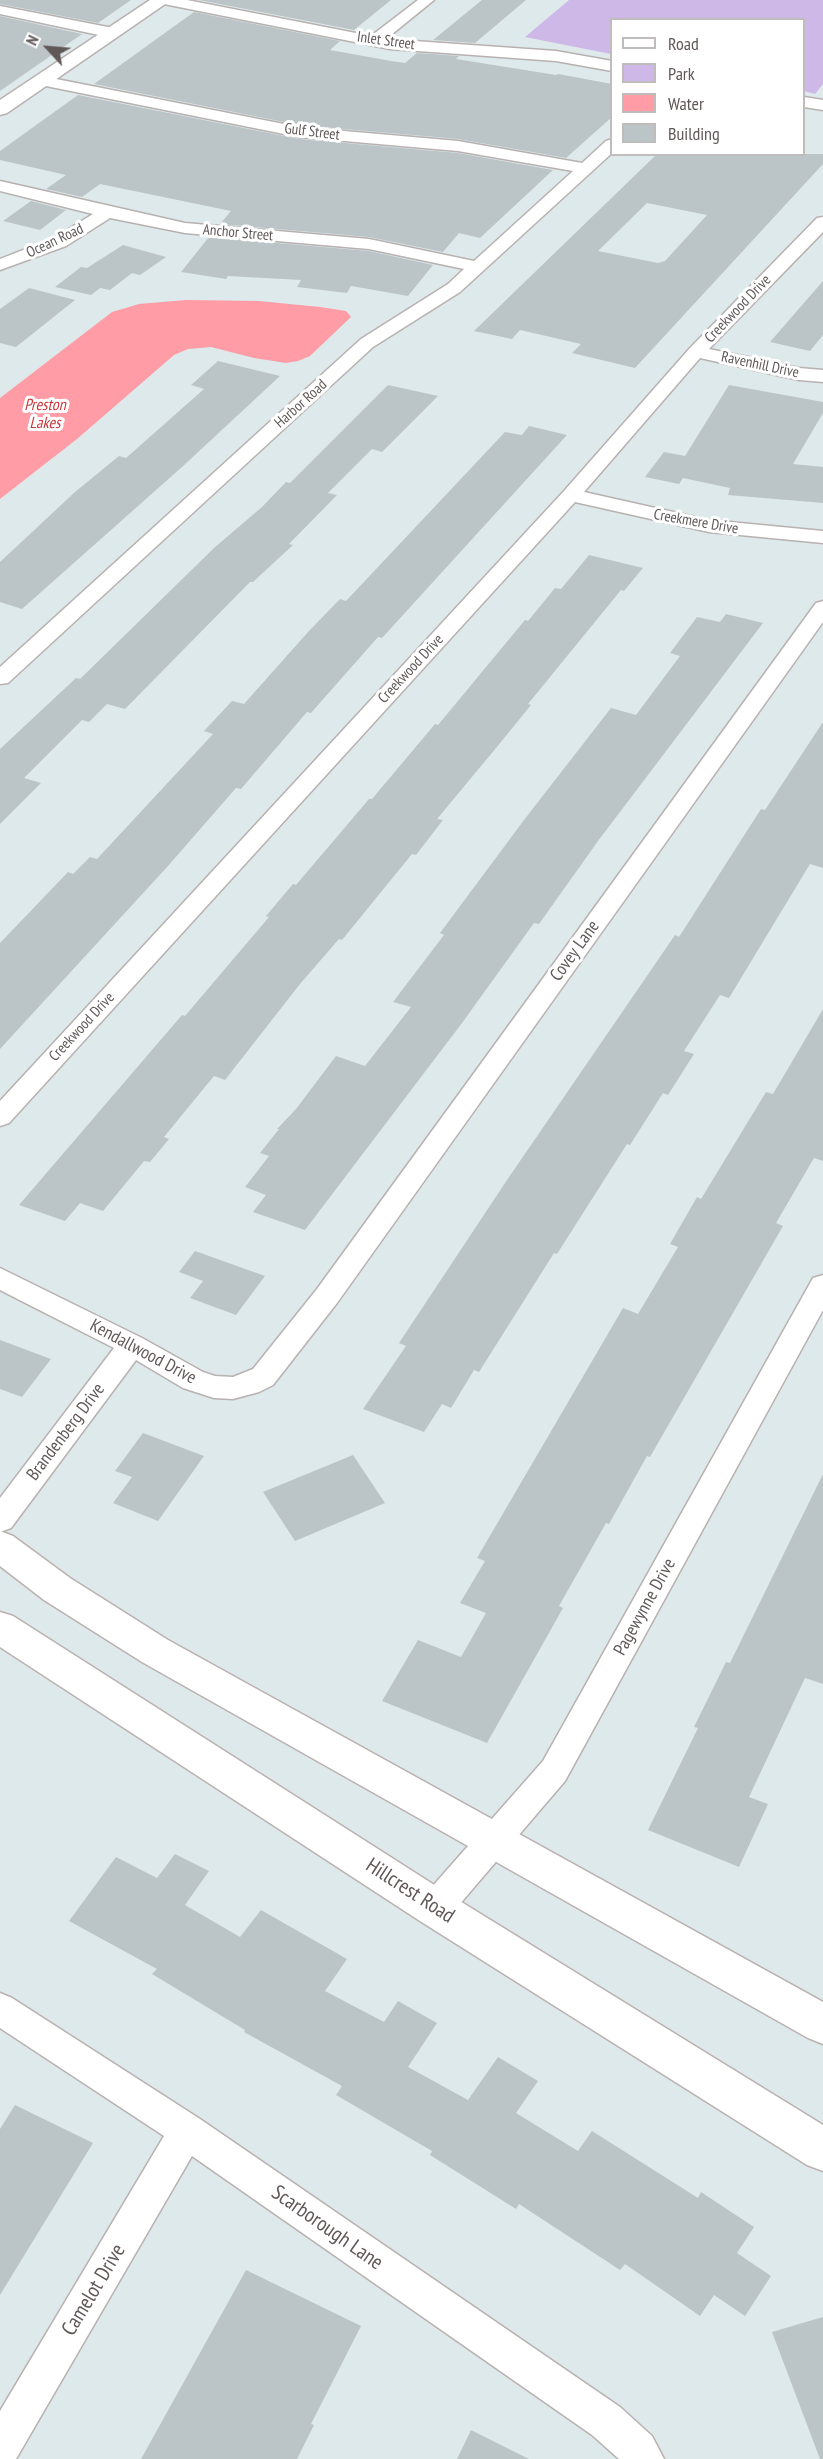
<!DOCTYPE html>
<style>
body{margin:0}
#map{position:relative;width:823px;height:2459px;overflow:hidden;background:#dee9ec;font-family:"PT Sans Narrow",sans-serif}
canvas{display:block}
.legend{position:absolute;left:610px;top:18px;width:195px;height:138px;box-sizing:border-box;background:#fff;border:2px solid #c0bcbc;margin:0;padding:8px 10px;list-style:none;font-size:18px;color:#615858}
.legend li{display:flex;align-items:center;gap:12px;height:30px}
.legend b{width:30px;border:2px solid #c0bcbc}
.north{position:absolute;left:18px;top:18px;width:60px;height:60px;-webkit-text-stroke:4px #fff;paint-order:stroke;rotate:296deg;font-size:16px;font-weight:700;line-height:24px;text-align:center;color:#615858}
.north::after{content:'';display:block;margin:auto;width:21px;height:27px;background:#615858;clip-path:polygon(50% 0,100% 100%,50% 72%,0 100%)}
</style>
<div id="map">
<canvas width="823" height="2459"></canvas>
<ul class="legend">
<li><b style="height:8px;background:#fff"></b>Road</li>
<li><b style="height:16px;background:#ceb8e7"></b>Park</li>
<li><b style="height:16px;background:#ff9ca5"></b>Water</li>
<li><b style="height:16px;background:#bbc5c7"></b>Building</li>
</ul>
<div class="north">N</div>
</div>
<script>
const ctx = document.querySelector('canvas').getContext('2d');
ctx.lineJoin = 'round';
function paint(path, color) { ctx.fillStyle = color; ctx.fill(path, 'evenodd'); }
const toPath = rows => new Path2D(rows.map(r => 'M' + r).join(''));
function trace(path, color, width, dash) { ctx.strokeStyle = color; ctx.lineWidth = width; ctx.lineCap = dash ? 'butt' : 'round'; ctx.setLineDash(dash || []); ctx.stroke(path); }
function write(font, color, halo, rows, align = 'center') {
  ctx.font = font + ' "PT Sans Narrow",sans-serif'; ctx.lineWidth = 6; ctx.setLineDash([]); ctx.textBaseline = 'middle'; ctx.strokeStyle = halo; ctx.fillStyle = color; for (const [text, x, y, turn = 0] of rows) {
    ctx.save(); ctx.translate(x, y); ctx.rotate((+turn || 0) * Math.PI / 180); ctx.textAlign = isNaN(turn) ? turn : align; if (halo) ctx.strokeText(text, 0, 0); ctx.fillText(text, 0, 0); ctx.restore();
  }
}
paint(toPath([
 [569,0,823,0,823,84,815,94,804,91,804,20,612,20,611,54,525,37]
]), '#ceb8e7');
paint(toPath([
 [186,300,259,301,320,307,346,311,351,317,310,356,298,361,286,363,254,358,211,347,188,349,174,355,77,439,0,499,0,398,112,312,139,304]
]), '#ff9ca5');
paint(toPath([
 [0,0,131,0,98,23,0,4],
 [199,0,391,0,354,30],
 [482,0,526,0,475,43,433,40],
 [194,12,340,41,330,50,391,61,405,63,417,53,459,56,456,59,556,75,558,74,612,84,612,117,566,158,458,139,299,125,94,84],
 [0,16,82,34,0,91],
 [78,95,299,139,458,153,553,170,480,238,459,233,443,252,369,237,220,224,231,211,100,184,82,197,46,189,66,175,0,160,0,151],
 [657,154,823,154,823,164,635,368,572,353,581,344,520,330,512,339,474,331],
 [647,203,707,215,665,261,658,263,598,251],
 [31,201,66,210,40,230,3,221],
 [209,237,369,251,433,265,408,296,351,286,347,293,297,287,301,280,228,276,226,279,181,272],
 [123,245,166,257,140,275,132,273,110,290,100,288,91,295,55,287,81,267,87,268],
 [823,281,823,335,810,351,770,342],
 [29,288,75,300,16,347,0,343,0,309],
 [218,361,280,376,182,467,22,609,0,602,0,562,75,492,119,456,126,458,204,389,191,385],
 [388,385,438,396,382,452,372,449,328,493,337,495,289,544,293,545,253,582,250,582,125,709,107,704,89,722,82,720,24,778,41,783,0,824,0,749,76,678,80,679,214,548,262,507,286,482,290,483],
 [729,385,823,402,823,413,793,464,823,467,823,503,728,495,730,488,683,478,679,484,645,477,664,452,685,456],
 [529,426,567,435,382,638,378,637,311,713,307,712,241,789,236,788,168,866,0,1049,0,943,68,872,73,874,90,857,97,859,213,734,204,731,232,701,244,704,308,632,340,599,346,601,505,432,522,435],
 [589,555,643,568,624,591,621,590,528,704,531,705,501,742,437,819,443,820,416,855,412,854,342,940,339,939,300,984,225,1080,214,1076,164,1137,169,1139,150,1162,144,1161,103,1211,80,1203,65,1221,19,1205,182,1015,185,1016,269,917,266,916,293,884,296,885,369,799,372,799,435,724,438,725,525,620,528,621,555,588,561,589],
 [726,614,763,623,598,841,539,924,534,923,462,1023,305,1230,253,1212,266,1195,245,1187,269,1156,260,1153,279,1129,277,1129,296,1109,336,1056,365,1066,411,1007,393,1002,444,935,440,933,524,820,611,708,636,715,680,656,670,653,697,617,720,622],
 [823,722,823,868,810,864,729,998,720,995,684,1051,694,1054,668,1095,663,1093,630,1145,627,1144,557,1254,554,1253,479,1372,474,1370,451,1408,442,1404,424,1432,363,1409,406,1346,399,1343,507,1180,675,935,679,937,761,809,765,810],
 [823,1009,823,1161,814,1158,776,1223,783,1226,650,1457,647,1456,609,1524,606,1523,559,1606,563,1608,487,1743,382,1701,418,1640,461,1657,486,1613,460,1603,485,1561,477,1558,623,1308,638,1314,678,1247,670,1244,697,1197,701,1199,766,1092,773,1094],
 [195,1251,265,1276,236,1315,190,1298,203,1281,179,1272],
 [0,1340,51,1359,22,1397,0,1389],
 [143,1433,204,1456,158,1521,113,1503,132,1477,115,1471],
 [353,1455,385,1503,295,1541,263,1492],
 [823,1474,823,1684,805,1678,749,1797,768,1804,739,1867,648,1830,698,1728,694,1727,726,1662,730,1663],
 [175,1854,209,1871,185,1905,240,1937,261,1910,347,1959,325,1991,384,2022,398,2001,437,2023,408,2067,468,2100,498,2057,538,2081,516,2113,578,2151,592,2131,698,2198,701,2192,754,2227,737,2253,771,2276,745,2316,714,2295,700,2316,625,2264,620,2270,519,2204,516,2209,430,2155,432,2151,336,2095,342,2086,244,2032,245,2030,152,1974,157,1969,69,1921,116,1857,157,1878],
 [15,2105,93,2143,0,2295,0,2129],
 [246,2270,361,2326,311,2424,314,2425,297,2459,141,2459],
 [823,2317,823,2459,820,2459,772,2332],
 [471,2430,529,2459,457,2459]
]), '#bbc5c7');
const minor = toPath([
 [157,0,187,0,371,36,418,0,434,0,386,39,556,51,612,61,612,71,556,61,390,49,164,4,157,0],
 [0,6,113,28,121,33,113,38,0,14,0,6],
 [41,76,299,127,458,141,582,163,606,141,612,139,612,153,460,292,373,347,8,683,0,684,0,667,361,339,448,284,464,269,369,249,185,233,110,218,66,246,0,270,0,259,54,238,93,214,0,191,0,181,185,223,369,239,474,261,573,171,458,151,299,137,36,84,33,81,36,78,41,76],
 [804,97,823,100,823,110,804,107,804,97],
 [823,217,823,232,709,349,799,368,823,370,823,382,799,380,700,358,584,492,709,520,823,531,823,543,709,532,575,502,9,1123,0,1126,0,1101,564,491,690,348,817,218,823,217],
 [823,601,823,622,337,1303,273,1385,259,1392,233,1399,214,1398,183,1388,136,1360,11,1528,0,1532,0,1498,114,1348,0,1290,0,1268,142,1338,203,1372,215,1376,233,1377,253,1369,317,1289,816,603,823,601],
 [823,1275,823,1310,565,1781,447,1919,435,1923,423,1919,418,1908,423,1897,543,1761,813,1278,823,1275],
 [0,1993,12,1998,200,2119,620,2407,652,2436,664,2459,619,2459,592,2435,192,2156,16,2459,0,2459,0,2411,164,2136,0,2028,0,1993]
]);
const tertiary = toPath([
 [150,0,171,0,7,113,0,115,0,100,150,0]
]);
const secondary = toPath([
 [0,1531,13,1536,70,1578,168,1640,823,2002,823,2044,808,2038,142,1662,44,1600,0,1566,0,1531],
 [0,1612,13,1616,450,1895,823,2125,823,2171,807,2165,420,1921,0,1647,0,1612]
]);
trace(minor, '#b8b1b0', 3);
trace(tertiary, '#b8b1b0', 3);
trace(secondary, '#bbb1b0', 3);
paint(minor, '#fff');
paint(tertiary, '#fff');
paint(secondary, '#fff');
write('15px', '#615858', '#fff', [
 ["Inlet Street",386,41,8],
 ["Gulf Street",312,132,7],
 ["Anchor Street",238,233,5],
 ["Ocean Road",55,241,-25],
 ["Creekwood Drive",738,309,-46],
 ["Ravenhill Drive",760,365,12],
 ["Harbor Road",301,404,-42],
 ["Creekmere Drive",696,522,10],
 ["Creekwood Drive",411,669,-47],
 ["Creekwood Drive",82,1027,-47]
]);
write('italic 16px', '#ca3639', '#fff', [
 ["Preston",45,405],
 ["Lakes",45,423]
]);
write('18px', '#615858', '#fff', [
 ["Covey Lane",575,951,-54],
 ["Kendallwood Drive",143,1352,28],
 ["Brandenberg Drive",66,1432,-53],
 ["Pagewynne Drive",645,1607,-61]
]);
write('21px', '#615858', '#fff', [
 ["Hillcrest Road",410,1891,33],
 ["Scarborough Lane",327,2228,35],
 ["Camelot Drive",94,2290,-59]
]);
</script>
